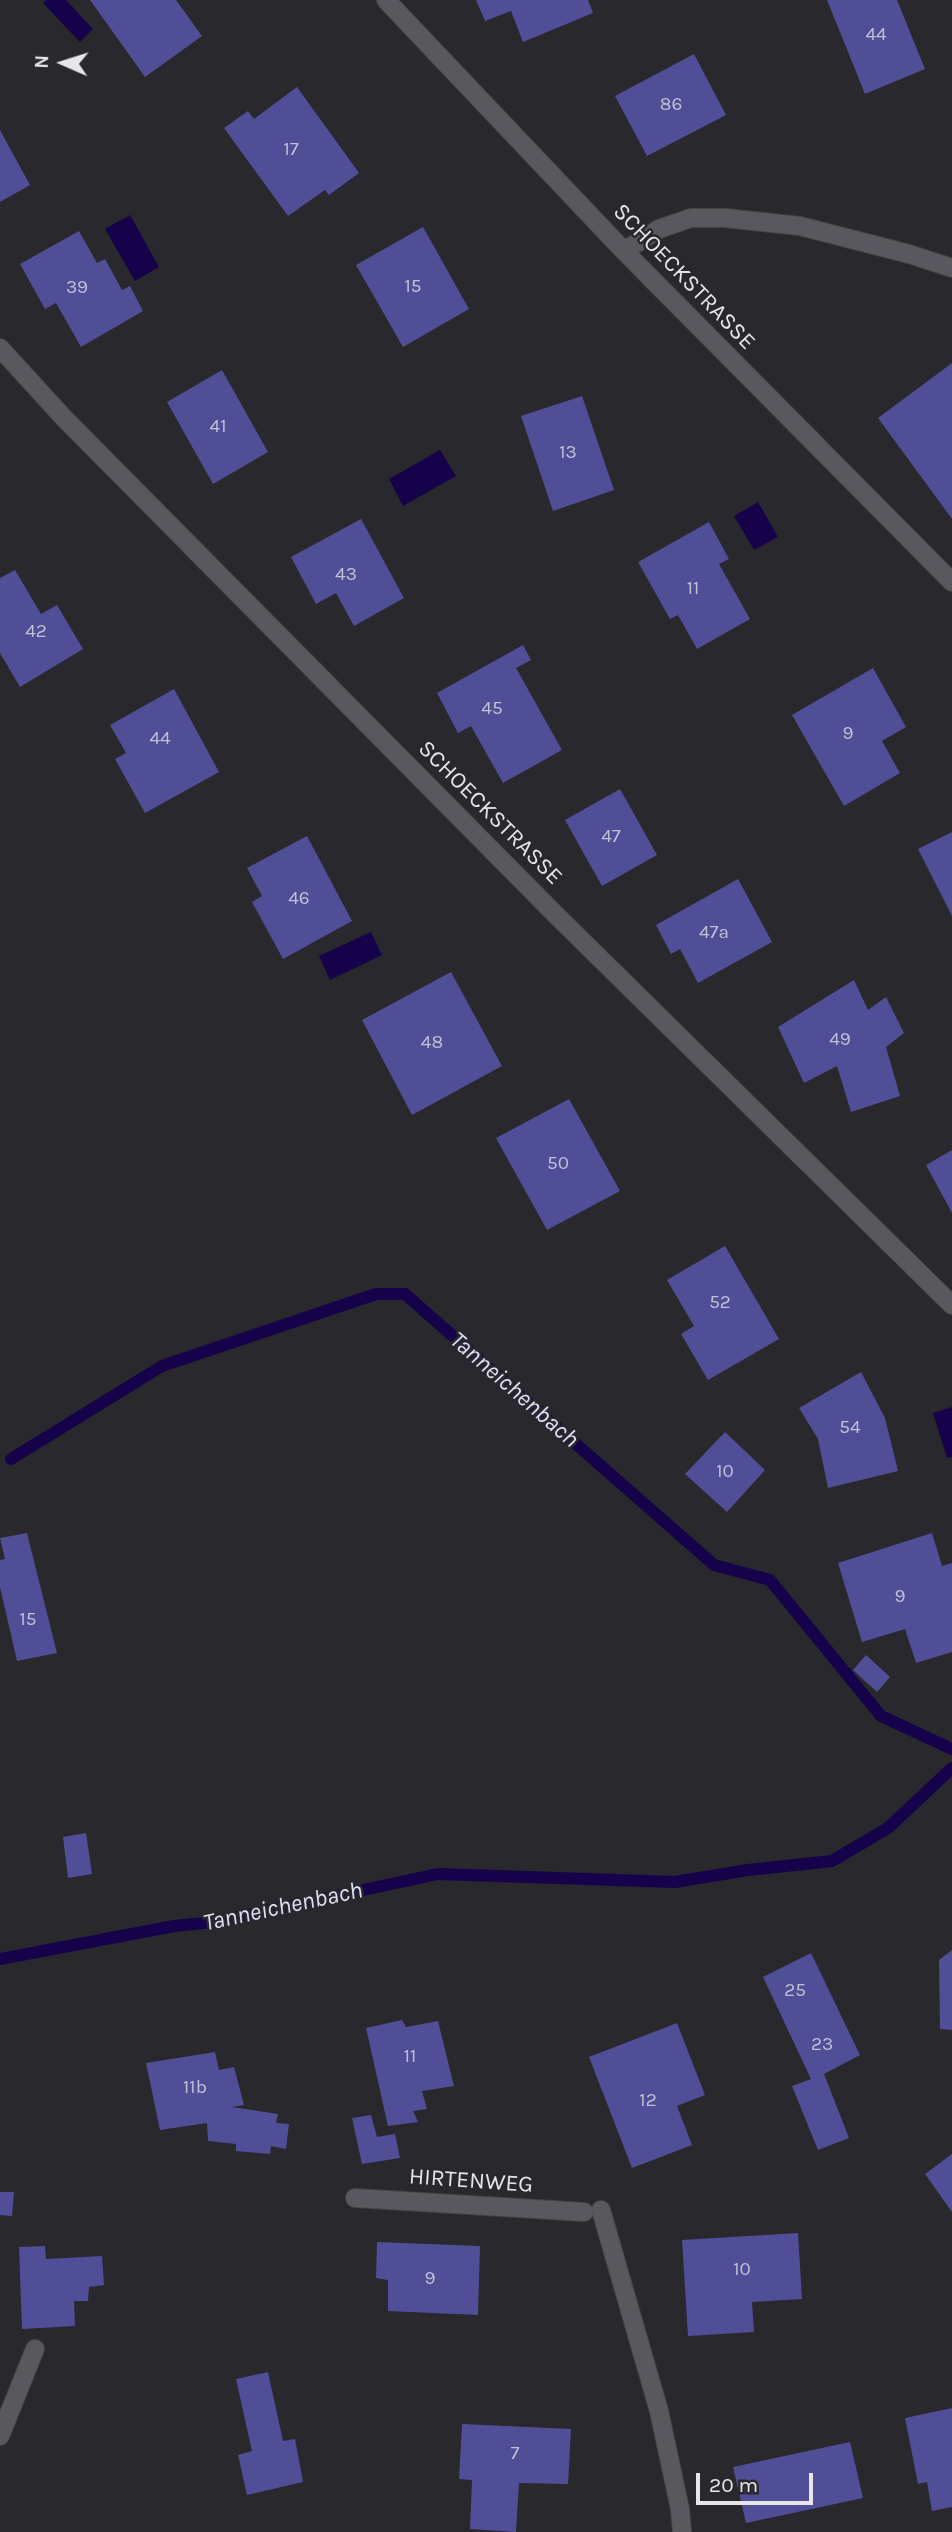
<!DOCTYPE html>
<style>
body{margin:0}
#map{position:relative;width:952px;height:2532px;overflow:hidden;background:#28282d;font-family:Karla,sans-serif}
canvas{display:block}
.north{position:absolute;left:28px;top:28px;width:70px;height:70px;-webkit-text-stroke:5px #28282d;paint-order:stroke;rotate:273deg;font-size:19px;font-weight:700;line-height:28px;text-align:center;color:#e6e6e9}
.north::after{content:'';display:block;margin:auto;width:24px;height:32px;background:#e6e6e9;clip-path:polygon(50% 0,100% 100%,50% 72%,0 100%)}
.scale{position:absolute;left:696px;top:2473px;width:117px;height:32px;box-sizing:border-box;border:4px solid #e6e6e9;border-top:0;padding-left:9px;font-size:21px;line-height:24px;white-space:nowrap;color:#e6e6e9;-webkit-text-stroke:5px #28282d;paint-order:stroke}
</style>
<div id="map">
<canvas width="952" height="2532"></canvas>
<div class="north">N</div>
<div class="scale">20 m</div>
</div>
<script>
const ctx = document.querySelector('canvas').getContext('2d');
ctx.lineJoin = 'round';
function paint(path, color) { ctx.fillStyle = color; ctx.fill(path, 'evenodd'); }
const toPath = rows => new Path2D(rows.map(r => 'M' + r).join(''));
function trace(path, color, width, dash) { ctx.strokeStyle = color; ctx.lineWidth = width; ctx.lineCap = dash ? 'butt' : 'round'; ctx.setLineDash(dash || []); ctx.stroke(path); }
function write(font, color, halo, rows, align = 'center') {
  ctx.font = font + ' Karla,sans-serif'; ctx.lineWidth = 5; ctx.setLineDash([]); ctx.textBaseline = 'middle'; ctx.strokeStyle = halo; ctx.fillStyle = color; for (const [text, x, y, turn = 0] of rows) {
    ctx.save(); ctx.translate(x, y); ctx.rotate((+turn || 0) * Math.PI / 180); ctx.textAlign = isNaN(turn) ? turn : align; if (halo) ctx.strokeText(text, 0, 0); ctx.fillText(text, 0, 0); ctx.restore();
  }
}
paint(toPath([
 [46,0,66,0,93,29,80,42,43,3],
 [130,215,159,267,135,281,105,229],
 [440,450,456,476,403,506,389,479],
 [758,502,778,537,754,550,734,516],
 [371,932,382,955,330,980,319,956],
 [952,1407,952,1457,947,1458,933,1413]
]), '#16024a');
trace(toPath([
 [11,1459,162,1366,376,1294,405,1294,714,1565,770,1580,881,1716,952,1749],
 [0,1959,174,1926,214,1922,438,1874,675,1882,748,1870,832,1861,888,1828,952,1768]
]), '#16024a', 12);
paint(toPath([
 [90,0,176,0,202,36,145,77],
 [476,0,588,0,593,13,523,42,511,11,485,21],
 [827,0,897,0,925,69,865,94],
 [694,54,726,115,647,156,615,96],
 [297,87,359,173,329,195,325,190,288,216,224,128,248,111,254,119],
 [0,130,30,185,0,202],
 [423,227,469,309,403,347,356,265],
 [79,231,97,263,105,259,122,290,130,286,143,311,81,347,56,303,45,309,20,264],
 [952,363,952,519,878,418],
 [222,370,268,452,213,484,167,402],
 [582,396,614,490,553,511,521,416],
 [361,519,404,598,354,626,336,593,316,604,291,557],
 [709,522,729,559,719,564,750,619,697,649,678,615,670,619,638,562],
 [15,570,41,614,57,605,83,649,20,687,0,653,0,578],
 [523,645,531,660,516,668,562,750,503,783,471,726,458,733,437,693],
 [873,668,906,727,882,741,900,773,844,806,792,715],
 [174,689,219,772,145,813,115,759,126,753,110,725],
 [620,789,657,855,602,886,565,820],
 [952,832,952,916,918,849],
 [307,836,352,921,283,959,252,902,262,896,247,868],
 [738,879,772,942,698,983,680,949,671,954,656,925],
 [451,972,502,1066,412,1115,362,1020],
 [854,980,868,1010,886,997,904,1033,886,1047,900,1096,851,1112,837,1066,804,1083,778,1027],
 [569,1099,620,1191,547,1230,496,1138],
 [952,1150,952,1213,926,1165],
 [725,1246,779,1339,708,1380,681,1334,694,1326,667,1280],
 [861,1372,885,1418,898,1471,828,1488,818,1439,799,1408],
 [725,1432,765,1470,727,1512,685,1474],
 [27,1533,57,1653,17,1661,0,1587,0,1560,5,1559,0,1538],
 [932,1533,942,1566,952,1563,952,1652,916,1663,905,1629,862,1642,838,1563],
 [866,1655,890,1677,877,1692,853,1670],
 [86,1833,92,1874,68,1878,63,1837],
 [952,1950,952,2030,940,2029,939,1960],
 [811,1953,860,2055,824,2074,849,2138,818,2150,792,2086,811,2079,763,1977],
 [402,2020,406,2027,438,2021,454,2086,422,2091,427,2109,413,2111,418,2122,388,2126,366,2028],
 [677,2023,705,2095,677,2106,692,2145,632,2168,589,2057],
 [215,2052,219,2070,234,2067,244,2105,232,2107,278,2114,276,2123,289,2124,286,2149,271,2146,270,2154,236,2151,236,2144,208,2141,207,2123,160,2130,146,2063],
 [371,2115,377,2137,395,2134,400,2158,362,2164,352,2118],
 [952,2154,952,2212,925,2174],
 [0,2192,14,2192,12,2216,0,2215],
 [798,2233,802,2299,752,2302,754,2332,688,2336,682,2240],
 [377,2242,480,2246,478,2315,388,2311,388,2280,376,2278],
 [45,2246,46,2259,102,2256,104,2285,89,2287,88,2301,74,2301,75,2326,22,2329,19,2247],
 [268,2372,283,2441,295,2439,303,2482,247,2495,238,2455,252,2451,236,2379],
 [952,2408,952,2507,932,2511,927,2482,918,2484,905,2418],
 [462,2424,571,2429,568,2484,519,2483,516,2532,470,2529,472,2480,459,2479],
 [850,2442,863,2498,746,2523,733,2467]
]), '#514e98');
const minor = toPath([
 [386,0,624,251,952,582],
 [624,251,659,229,691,218,725,218,800,226,909,254,952,268],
 [0,348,63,417,556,915,952,1305],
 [355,2198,584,2212],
 [601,2210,659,2411,680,2509,682,2532],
 [0,2436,35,2349]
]);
trace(minor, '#444448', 20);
trace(minor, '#58585e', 18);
write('19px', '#c1c0d5', null, [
 ["44",876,35],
 ["86",671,105],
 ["17",291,150],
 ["15",413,287],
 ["39",77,288],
 ["41",218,427],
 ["13",568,453],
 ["43",346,575],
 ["11",693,589],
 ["42",36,632],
 ["45",492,709],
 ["9",848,734],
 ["44",160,739],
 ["47",611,837],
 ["46",299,899],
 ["47a",714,933],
 ["49",840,1040],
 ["48",432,1043],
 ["50",558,1164],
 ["52",720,1303],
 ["54",850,1428],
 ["10",725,1472],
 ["9",900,1597],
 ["15",28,1620],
 ["25",795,1991],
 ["23",822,2045],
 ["11",410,2057],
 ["11b",195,2088],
 ["12",648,2101],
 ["10",742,2270],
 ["9",430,2279],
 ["7",515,2454]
]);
write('23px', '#e6e6e9', '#28282d', [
 ["SCHOECKSTRASSE",684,277,46],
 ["SCHOECKSTRASSE",490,813,45],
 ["HIRTENWEG",471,2181,4]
]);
write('italic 24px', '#dfe0f6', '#28282d', [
 ["Tanneichenbach",514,1390,41],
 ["Tanneichenbach",283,1907,-12]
]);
</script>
